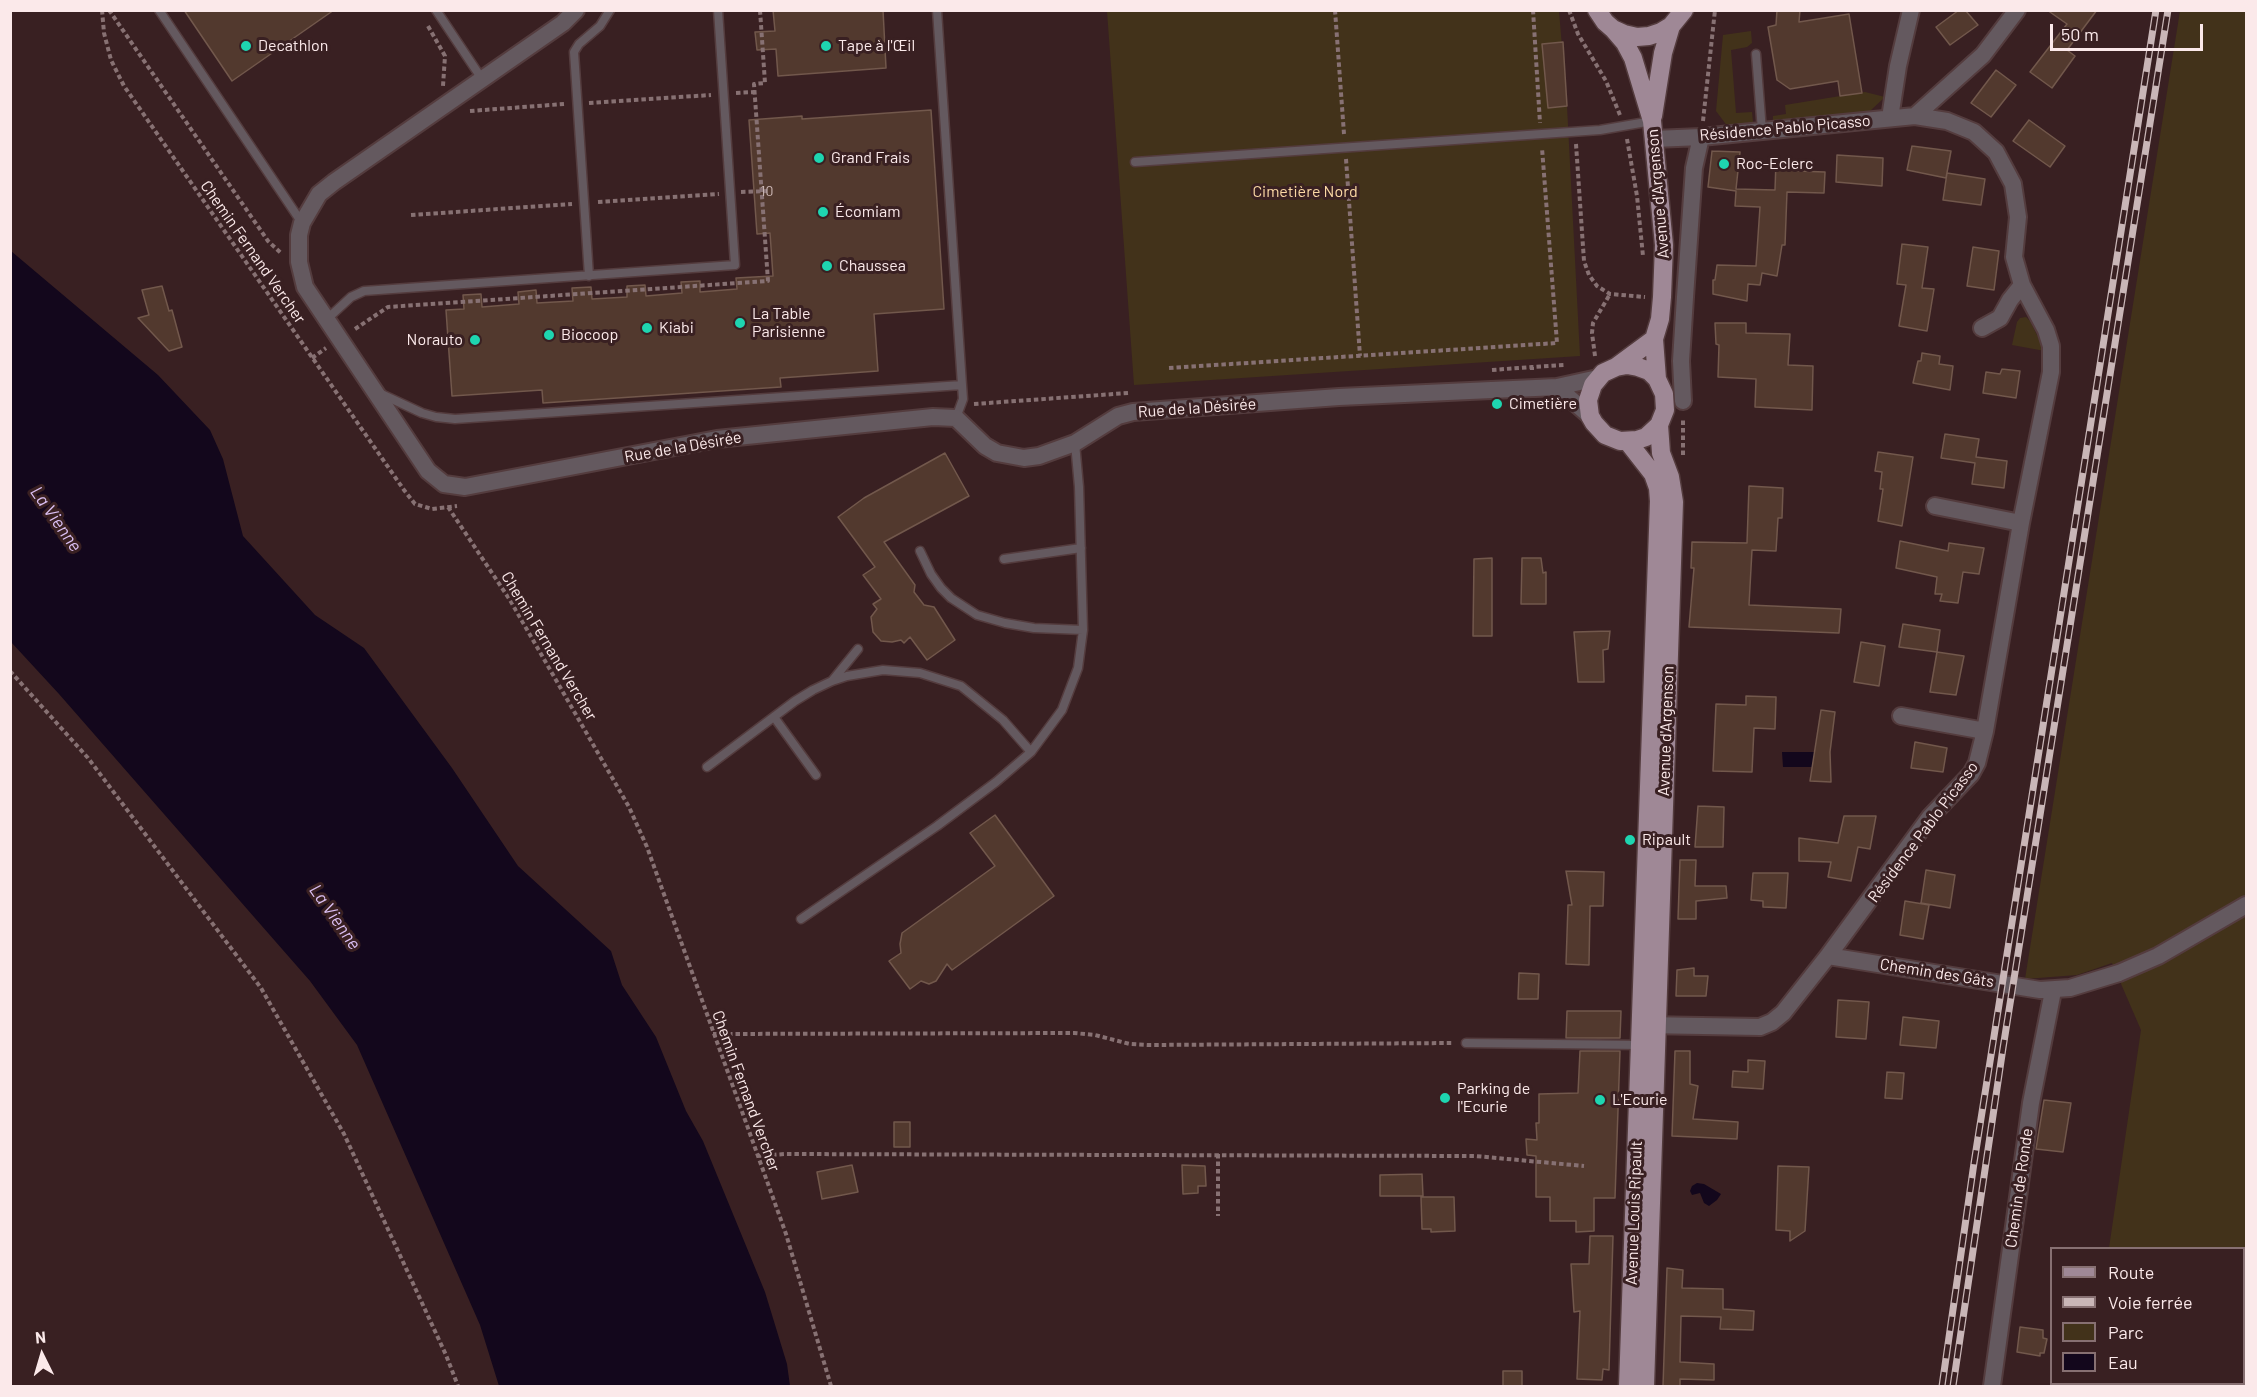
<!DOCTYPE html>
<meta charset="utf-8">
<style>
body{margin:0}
#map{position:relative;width:2257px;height:1397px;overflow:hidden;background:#392022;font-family:Barlow,sans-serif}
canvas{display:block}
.frame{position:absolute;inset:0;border:12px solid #fbe9ea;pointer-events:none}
.legend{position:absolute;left:2050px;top:1247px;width:195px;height:138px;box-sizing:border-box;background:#392022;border:2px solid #877072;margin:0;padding:8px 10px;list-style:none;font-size:18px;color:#fbe9ea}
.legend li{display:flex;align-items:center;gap:12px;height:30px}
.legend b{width:30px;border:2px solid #877072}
.north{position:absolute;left:12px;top:1325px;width:60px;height:60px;-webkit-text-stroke:4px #392022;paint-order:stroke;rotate:355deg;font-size:16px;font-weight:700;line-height:24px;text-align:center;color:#fbe9ea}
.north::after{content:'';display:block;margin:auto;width:21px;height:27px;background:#fbe9ea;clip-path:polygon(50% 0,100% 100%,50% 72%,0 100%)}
.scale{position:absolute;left:2050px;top:24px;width:153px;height:27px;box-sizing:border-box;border:3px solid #fbe9ea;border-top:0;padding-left:8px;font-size:18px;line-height:21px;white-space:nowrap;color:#fbe9ea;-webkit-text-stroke:4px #392022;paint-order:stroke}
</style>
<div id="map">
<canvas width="2257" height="1397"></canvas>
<div class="frame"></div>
<ul class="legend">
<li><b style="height:8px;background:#9f8896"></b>Route</li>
<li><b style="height:8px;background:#c9b6b7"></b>Voie ferrée</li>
<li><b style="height:16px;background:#42321a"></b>Parc</li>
<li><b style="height:16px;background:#13071c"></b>Eau</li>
</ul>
<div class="north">N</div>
<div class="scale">50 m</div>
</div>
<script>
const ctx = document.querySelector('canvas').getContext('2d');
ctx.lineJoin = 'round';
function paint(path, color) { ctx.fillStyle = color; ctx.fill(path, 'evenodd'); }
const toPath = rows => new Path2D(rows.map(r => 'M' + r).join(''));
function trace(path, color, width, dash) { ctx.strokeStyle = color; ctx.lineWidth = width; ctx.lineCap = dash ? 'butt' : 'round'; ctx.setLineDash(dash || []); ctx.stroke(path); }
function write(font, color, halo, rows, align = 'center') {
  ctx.font = font + ' Barlow,sans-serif'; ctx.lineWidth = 6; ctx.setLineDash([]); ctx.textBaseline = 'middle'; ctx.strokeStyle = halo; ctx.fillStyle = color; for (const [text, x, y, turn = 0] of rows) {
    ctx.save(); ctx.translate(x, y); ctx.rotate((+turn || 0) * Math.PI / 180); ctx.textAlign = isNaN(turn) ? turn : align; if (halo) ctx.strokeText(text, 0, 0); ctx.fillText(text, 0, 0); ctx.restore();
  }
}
paint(toPath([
 [1107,11,1559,11,1567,106,1580,356,1134,385],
 [2180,11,2246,11,2246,1289,2244,1288,2244,1248,2109,1248,2141,1030,2112,963,2077,975,2025,979],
 [1751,31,1752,43,1747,47,1731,50,1736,113,1752,112,1753,122,1750,125,1728,127,1716,111,1723,35],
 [1865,92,1885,97,1870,111,1773,121,1773,116,1786,114,1785,105],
 [2026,317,2030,321,2045,351,2012,345,2017,322,2020,318]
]), '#42321a');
paint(toPath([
 [11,251,158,375,210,430,223,459,243,536,315,615,364,648,452,768,518,866,611,951,622,985,656,1037,686,1111,703,1141,765,1292,787,1364,790,1386,499,1386,480,1325,357,1045,310,981,59,694,11,642],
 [1782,752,1816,752,1816,767,1783,767],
 [1697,1183,1704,1184,1721,1194,1717,1200,1709,1206,1704,1203,1700,1193,1692,1195,1690,1191,1692,1186]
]), '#13071c');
const building = toPath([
 [184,10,334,10,232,81,184,10],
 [773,10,883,10,886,68,778,76,776,49,757,50,755,32,775,31,773,10],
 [1777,10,1800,10,1799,22,1849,14,1862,93,1840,96,1838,81,1790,89,1777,80,1768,27,1776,25,1777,10],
 [1959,10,1965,10,1978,25,1950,45,1936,27,1959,10],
 [2047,10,2097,10,2067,50,2075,56,2052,88,2030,72,2067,24,2047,10],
 [1563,42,1567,106,1548,108,1542,44,1563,42],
 [1996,70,2016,85,1991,117,1971,103,1996,70],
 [931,110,944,309,874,314,878,371,780,378,781,387,543,403,542,390,452,396,446,310,464,309,463,295,481,294,482,307,519,304,518,292,536,290,537,303,573,301,572,288,591,287,592,299,627,297,627,286,645,285,646,296,682,293,681,282,700,281,700,292,737,289,736,278,773,276,770,233,757,234,749,120,802,116,802,119,931,110],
 [2029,120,2065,146,2050,167,2013,141,2029,120],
 [1912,146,1951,151,1946,178,1907,170,1912,146],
 [1712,151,1740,152,1736,189,1775,190,1776,161,1797,162,1797,171,1825,172,1824,193,1787,192,1785,245,1782,245,1777,276,1762,273,1760,285,1748,284,1747,301,1713,294,1713,280,1715,280,1717,265,1756,266,1760,207,1735,206,1736,191,1708,187,1712,151],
 [1837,155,1883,158,1882,186,1836,182,1837,155],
 [1947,173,1985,179,1981,205,1943,200,1947,173],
 [1902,244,1928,247,1922,288,1934,289,1927,331,1899,326,1906,285,1897,284,1902,244],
 [1973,247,1999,251,1994,290,1967,286,1973,247],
 [162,286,169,311,172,310,182,347,169,351,138,318,149,315,142,290,162,286],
 [1715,323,1746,323,1746,333,1790,334,1788,365,1813,366,1812,410,1755,407,1756,379,1718,377,1719,345,1716,344,1715,323],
 [1922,353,1940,356,1939,364,1953,366,1950,390,1913,383,1918,361,1921,361,1922,353],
 [2002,369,2020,371,2016,398,1983,393,1986,372,2000,374,2002,369],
 [1945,434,1979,439,1976,457,2007,461,2004,488,1972,484,1975,463,1941,458,1945,434],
 [1878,452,1913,457,1902,526,1878,521,1883,489,1880,489,1882,472,1875,471,1878,452],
 [945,453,969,496,884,542,915,585,914,592,924,605,934,607,955,640,927,660,910,637,904,643,901,640,892,642,881,641,873,632,871,617,877,609,873,604,881,599,863,575,875,567,838,517,864,498,945,453],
 [1749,486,1783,488,1782,518,1778,518,1776,551,1752,550,1749,605,1841,609,1839,633,1689,627,1694,568,1691,568,1692,542,1747,543,1749,486],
 [1900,541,1948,551,1949,543,1984,548,1979,574,1963,572,1958,603,1940,601,1942,594,1935,594,1937,577,1896,568,1900,541],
 [1492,558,1492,636,1473,636,1474,559,1492,558],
 [1522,558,1541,558,1543,573,1546,572,1546,604,1521,604,1522,558],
 [1903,624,1940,630,1937,652,1899,647,1903,624],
 [1610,631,1608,649,1603,650,1604,682,1578,682,1574,632,1610,631],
 [1861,642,1885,646,1879,686,1854,682,1861,642],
 [1937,652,1964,656,1956,695,1930,692,1937,652],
 [1746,696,1776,697,1775,729,1754,728,1752,772,1713,771,1716,704,1746,705,1746,696],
 [1821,710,1835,712,1830,752,1831,782,1810,781,1821,710],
 [1915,742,1947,748,1943,772,1911,768,1915,742],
 [1698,806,1724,807,1723,847,1695,847,1698,806],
 [995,815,1054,896,952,970,947,964,936,981,929,984,921,981,910,989,889,961,901,953,900,944,902,933,995,866,970,833,995,815],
 [1844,816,1876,816,1870,849,1858,847,1851,881,1828,877,1831,862,1799,861,1799,838,1838,843,1844,816],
 [1680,860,1696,860,1695,886,1726,886,1727,898,1696,901,1696,919,1678,919,1680,860],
 [1926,870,1955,875,1950,908,1921,903,1926,870],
 [1566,871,1604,872,1603,906,1590,906,1589,965,1566,964,1568,905,1572,905,1566,871],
 [1753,873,1788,873,1786,908,1763,907,1763,901,1751,900,1753,873],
 [1905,901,1929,905,1923,939,1900,935,1905,901],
 [1694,968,1694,976,1708,976,1706,996,1676,996,1677,970,1694,968],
 [1519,973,1539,974,1538,999,1518,999,1519,973],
 [1838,1000,1869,1002,1866,1039,1836,1037,1838,1000],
 [1567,1011,1621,1011,1620,1038,1566,1038,1567,1011],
 [1903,1017,1939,1021,1936,1048,1900,1045,1903,1017],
 [1580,1051,1620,1051,1615,1198,1594,1198,1594,1231,1576,1232,1576,1221,1550,1221,1550,1197,1536,1197,1536,1156,1527,1155,1526,1139,1537,1140,1536,1123,1539,1123,1539,1094,1578,1093,1580,1051],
 [1675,1051,1690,1051,1690,1084,1698,1086,1693,1119,1738,1122,1737,1139,1672,1136,1675,1051],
 [1748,1060,1765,1061,1763,1089,1732,1087,1733,1071,1748,1072,1748,1060],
 [1887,1072,1904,1073,1902,1099,1885,1098,1887,1072],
 [2044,1100,2071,1103,2063,1152,2036,1149,2044,1100],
 [894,1122,910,1122,910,1147,894,1147,894,1122],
 [852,1165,858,1192,822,1199,817,1172,852,1165],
 [1182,1165,1205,1166,1206,1186,1198,1186,1198,1193,1183,1194,1182,1165],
 [1778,1166,1809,1167,1805,1231,1790,1241,1790,1231,1776,1230,1778,1166],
 [1422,1174,1423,1196,1380,1196,1380,1175,1422,1174],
 [1421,1197,1454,1197,1455,1231,1431,1232,1431,1229,1422,1229,1421,1197],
 [1590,1236,1613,1236,1609,1370,1603,1369,1602,1380,1577,1379,1580,1311,1574,1312,1571,1264,1589,1264,1590,1236],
 [1667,1268,1683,1270,1682,1288,1723,1289,1723,1309,1754,1311,1753,1330,1720,1329,1721,1317,1681,1316,1680,1362,1714,1364,1714,1380,1680,1379,1680,1386,1663,1386,1667,1268],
 [2020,1327,2043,1330,2043,1338,2047,1339,2044,1353,2040,1353,2040,1356,2017,1352,2020,1327],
 [1503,1371,1522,1371,1522,1386,1503,1386,1503,1371]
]);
paint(building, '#52392e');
trace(building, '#72584c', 1.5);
const lane = toPath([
 [159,10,302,223],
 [436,10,482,79],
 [937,10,962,385],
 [1756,54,1762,131],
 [1135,162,1600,130,1652,121],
 [589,276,574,52,579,44,600,26,610,10],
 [326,320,351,297,364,291,735,265,718,10],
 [379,393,422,413,436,417,455,419,962,385,963,399,956,418],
 [920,551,931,574,941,588,951,598,977,615,1005,623,1034,628,1083,630],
 [1004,559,1081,548],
 [832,681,858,649],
 [774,717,816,775],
 [707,767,795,701,813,690,832,681,847,676,883,670,920,673,961,686,1003,720,1031,752],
 [801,919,937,826,996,782,1031,752,1062,710,1078,668,1083,630,1079,487,1075,443],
 [1466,1043,1641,1045]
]);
const street = toPath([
 [576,10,563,23,334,182,319,194,302,223,299,235,299,262,305,287,428,471,444,484,465,487,717,439,933,417,956,418,985,446,997,453,1024,458,1039,456,1075,443,1118,416,1133,412,1339,397,1557,387,1598,378],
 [1890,118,1898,66,1911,10],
 [1654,139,1701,137,1915,116,1983,55,2017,10],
 [1982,328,2000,318,2010,300,2022,285],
 [1557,387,1590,416],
 [1683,401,1681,361,1685,297,1694,168,1701,137],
 [1935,506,2021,523],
 [1901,716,1985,731],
 [1828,956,1930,817,1971,774,1977,763,1985,731,2021,523,2051,372,2051,346,2046,330,2022,285,2014,257,2018,217,2013,184,1996,152,1974,132,1947,121,1915,116],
 [1644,1025,1760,1027,1772,1022,1783,1013,1828,956,2040,990,2070,988,2119,973,2158,956,2246,905],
 [1992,1386,2031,1103,2053,991]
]);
const primary = toPath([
 [1597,10,1605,22,1613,29,1624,34,1637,37,1649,36,1661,32,1671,26,1684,10],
 [1613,29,1625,43,1633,58,1652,121,1664,245,1662,297,1660,319,1654,339,1657,379],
 [1653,116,1663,53,1671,26],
 [1616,367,1627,365,1638,367,1649,371,1657,379,1664,394,1665,410,1659,425,1646,437,1637,440,1620,441,1605,435,1594,423,1590,416,1588,400,1593,385,1603,373,1616,367,1654,339],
 [1628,1386,1659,501,1658,488,1653,474,1628,442],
 [1645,1386,1674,502,1670,477,1661,453,1659,425]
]);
trace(lane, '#543c3e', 11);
trace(street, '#543c3e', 20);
trace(primary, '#543c3e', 21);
trace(toPath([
 [102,10,104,33,111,60,124,86,404,490,415,504,432,509,457,506],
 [109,10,268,241,282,254],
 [1335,10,1344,134],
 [1533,10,1540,123],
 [1569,10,1578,34,1606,81,1620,115],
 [428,26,445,56,443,86],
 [736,93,755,92],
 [589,103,711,95],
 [470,111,564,104],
 [1703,121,1715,10],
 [1627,139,1637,196,1643,256],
 [1576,144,1584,261,1589,275,1597,286,1610,294,1645,297],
 [1346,159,1360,356],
 [741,192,767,191],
 [598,202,719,194],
 [411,215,572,204],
 [355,329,388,307,768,281,754,84,765,83,760,10],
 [1595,356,1592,333,1593,323,1610,294],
 [312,358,326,348],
 [1169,368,1557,343,1542,148],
 [1492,370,1532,367],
 [1532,370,1532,367,1564,365],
 [974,404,1128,393],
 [1683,455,1683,418],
 [448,507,510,600,629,807,647,847,786,1234,831,1386],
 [10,671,88,758,261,988,344,1134,446,1355,458,1386],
 [713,1034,1074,1033,1095,1035,1130,1044,1149,1045,1454,1043],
 [1218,1154,1218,1216],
 [757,1156,785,1154,1475,1156,1584,1166]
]), '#877173', 4, [4.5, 3]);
trace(lane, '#64595f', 8);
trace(street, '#64595f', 16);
trace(primary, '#9f8896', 18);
const rail = toPath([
 [1942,1386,1974,1163,2156,10],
 [1953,1386,2003,1048,2168,10]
]);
trace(rail, '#c9b6b7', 7);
trace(rail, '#392022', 4.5, [14]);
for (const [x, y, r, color] of [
 [246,46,6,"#1ed5b0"],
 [826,46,6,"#1ed5b0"],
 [819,158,6,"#1ed5b0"],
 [1724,164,6,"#1ed5b0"],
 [823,212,6,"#1ed5b0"],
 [827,266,6,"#1ed5b0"],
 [740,323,6,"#1ed5b0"],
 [647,328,6,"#1ed5b0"],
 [549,335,6,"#1ed5b0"],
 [475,340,6,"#1ed5b0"],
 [1497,404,6,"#1ed5b0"],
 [1630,840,6,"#1ed5b0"],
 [1445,1098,6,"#1ed5b0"],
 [1600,1100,6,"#1ed5b0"]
]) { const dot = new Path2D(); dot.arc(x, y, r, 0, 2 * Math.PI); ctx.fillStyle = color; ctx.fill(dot); trace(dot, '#392022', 2); }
write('14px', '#d1bdbb', null, [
 ["10",767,191]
]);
write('16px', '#fbe9ea', '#392022', [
 ["Decathlon",258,46],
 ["Tape à l'Œil",838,46],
 ["Grand Frais",831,158],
 ["Roc-Eclerc",1736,164],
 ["Écomiam",835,212],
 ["Chaussea",839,266],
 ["La Table",752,314],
 ["Parisienne",752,332],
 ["Kiabi",659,328],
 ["Biocoop",561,335],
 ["Norauto",463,340,"right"],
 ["Cimetière",1509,404],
 ["Ripault",1642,840],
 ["Parking de",1457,1089],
 ["l'Ecurie",1457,1107],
 ["L'Ecurie",1612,1100]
], 'left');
write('16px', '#fbe9ea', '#392022', [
 ["Résidence Pablo Picasso",1785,128,-5],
 ["Avenue d'Argenson",1658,194,-95],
 ["Chemin Fernand Vercher",253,252,55],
 ["Rue de la Désirée",1197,408,-4],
 ["Rue de la Désirée",683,447,-10],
 ["Chemin Fernand Vercher",549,646,59],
 ["Avenue d'Argenson",1666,731,-88],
 ["Résidence Pablo Picasso",1923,832,-53],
 ["Chemin des Gâts",1937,973,9],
 ["Chemin Fernand Vercher",746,1091,70],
 ["Chemin de Ronde",2019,1188,-82],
 ["Avenue Louis Ripault",1634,1213,-88]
]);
write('16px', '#fcd9a5', '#392022', [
 ["Cimetière Nord",1305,192]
]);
write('italic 18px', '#dabff3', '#392022', [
 ["La Vienne",56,519,55],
 ["La Vienne",335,917,55]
]);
</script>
